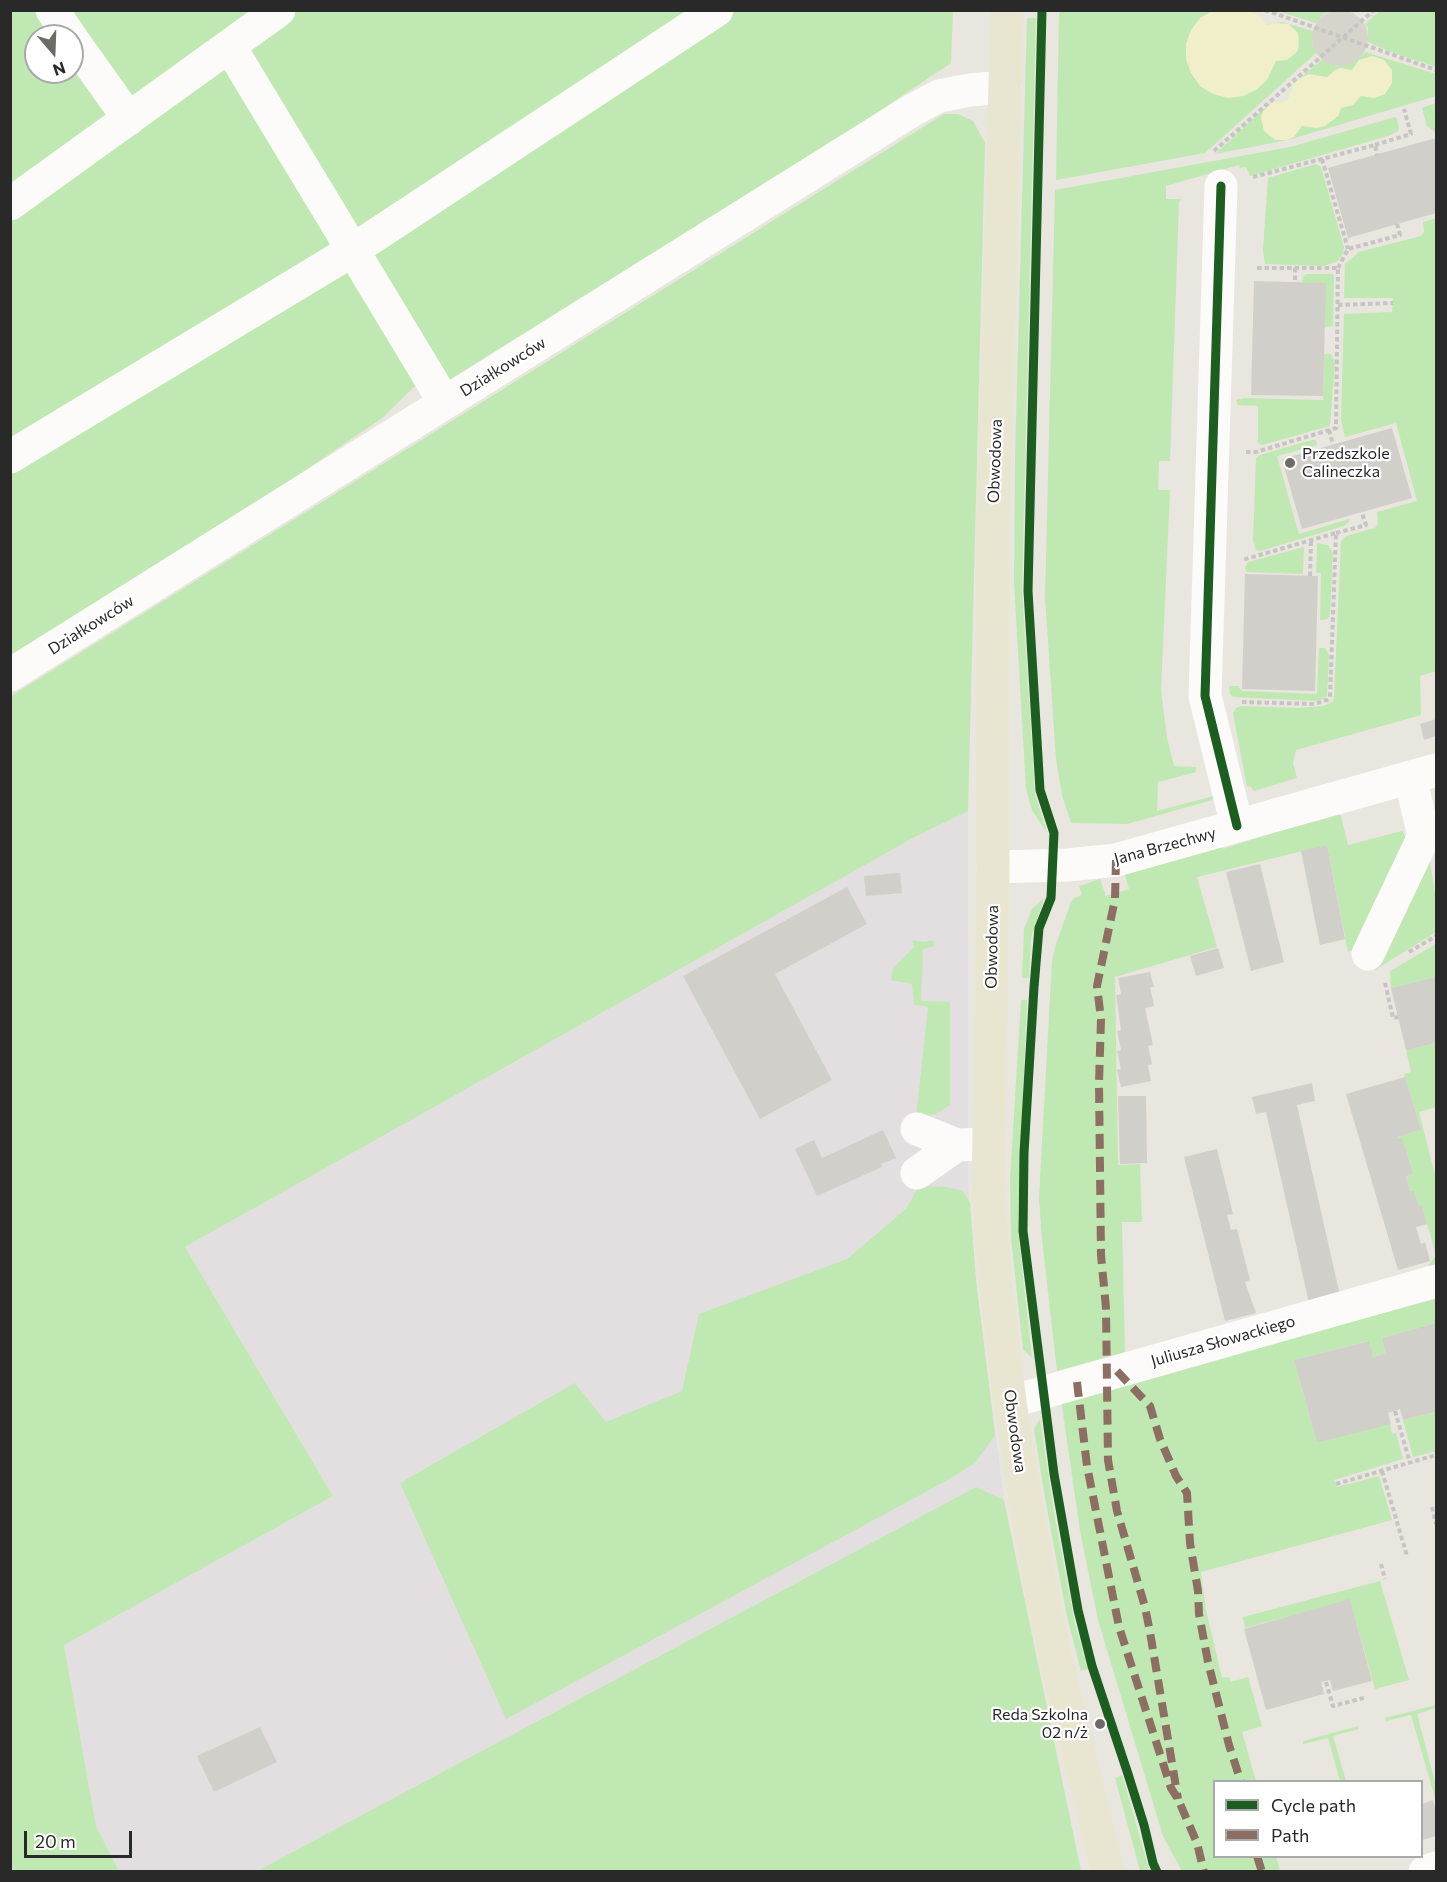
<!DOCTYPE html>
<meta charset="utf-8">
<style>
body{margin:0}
#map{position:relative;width:1447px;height:1882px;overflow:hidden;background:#e8e6de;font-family:Commissioner,sans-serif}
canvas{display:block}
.frame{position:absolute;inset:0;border:12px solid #292929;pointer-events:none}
.legend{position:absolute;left:1213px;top:1780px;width:210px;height:78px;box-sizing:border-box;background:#fff;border:2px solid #a9a9a9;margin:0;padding:8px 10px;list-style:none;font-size:18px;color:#292929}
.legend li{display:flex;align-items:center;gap:12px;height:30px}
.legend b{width:30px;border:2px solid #a9a9a9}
.north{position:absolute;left:24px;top:24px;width:60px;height:60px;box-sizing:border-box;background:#fff;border:2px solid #a9a9a9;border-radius:50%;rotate:161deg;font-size:16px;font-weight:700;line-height:24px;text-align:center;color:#292929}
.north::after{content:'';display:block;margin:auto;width:21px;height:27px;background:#6c6b68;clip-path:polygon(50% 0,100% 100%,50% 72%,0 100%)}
.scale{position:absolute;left:24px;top:1831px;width:108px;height:27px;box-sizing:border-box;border:3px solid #292929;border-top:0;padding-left:8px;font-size:18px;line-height:21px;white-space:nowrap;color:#292929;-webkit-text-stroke:4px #fff;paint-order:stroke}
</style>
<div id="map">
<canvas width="1447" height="1882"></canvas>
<div class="frame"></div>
<ul class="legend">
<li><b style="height:8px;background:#1b5e20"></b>Cycle path</li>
<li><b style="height:8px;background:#8d6e63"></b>Path</li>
</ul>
<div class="north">N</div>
<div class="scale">20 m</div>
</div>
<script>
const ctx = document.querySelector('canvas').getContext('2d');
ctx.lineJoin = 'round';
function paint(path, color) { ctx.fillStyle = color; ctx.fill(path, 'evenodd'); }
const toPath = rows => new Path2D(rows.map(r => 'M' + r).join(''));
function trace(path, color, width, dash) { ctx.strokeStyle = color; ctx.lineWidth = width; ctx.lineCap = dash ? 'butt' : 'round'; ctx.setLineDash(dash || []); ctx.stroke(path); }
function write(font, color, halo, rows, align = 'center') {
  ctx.font = font + ' Commissioner,sans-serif'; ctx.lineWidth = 4.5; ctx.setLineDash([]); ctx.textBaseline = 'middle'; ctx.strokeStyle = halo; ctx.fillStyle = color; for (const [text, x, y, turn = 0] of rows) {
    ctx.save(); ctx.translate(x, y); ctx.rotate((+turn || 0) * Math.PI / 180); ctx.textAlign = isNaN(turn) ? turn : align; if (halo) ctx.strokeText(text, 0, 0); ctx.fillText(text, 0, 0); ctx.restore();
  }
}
paint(toPath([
 [968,811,968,1184,976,1280,1004,1500,976,1487,257,1871,119,1871,96,1826,64,1645,333,1496,185,1247,913,838]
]), '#e3dfe1');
paint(toPath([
 [11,11,953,11,951,63,872,116,449,380,441,370,414,387,382,418,294,478,11,656],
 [36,36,72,36,72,72,36,72],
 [1062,11,1249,11,1257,14,1268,25,1282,22,1313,31,1312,43,1316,53,1205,153,1056,180,1059,13],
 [1278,11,1331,11,1324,14,1316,23],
 [1380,11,1436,11,1436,67,1391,52,1368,42,1368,28,1365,24],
 [1027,18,1036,18,1022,590,1035,794,1047,833,1032,810,1026,789,1014,582,1015,458],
 [1365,52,1436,74,1436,96,1288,140,1215,154,1267,106,1273,102,1287,101,1293,84,1323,59,1337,66,1347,65,1363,55],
 [1436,103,1436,133,1427,126,1422,108],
 [944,114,958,114,973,121,985,143,968,811,913,838,185,1247,333,1496,64,1645,96,1826,119,1871,11,1871,11,696],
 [1395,117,1397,119,1399,128,1398,131,1391,135,1250,176,1246,167,1240,168,1239,165,1166,186,1166,199,1181,199,1179,202,1170,461,1159,461,1158,490,1170,490,1161,690,1167,738,1174,766,1196,767,1196,772,1158,782,1157,811,1214,796,1212,800,1127,824,1071,823,1062,795,1056,759,1045,598,1055,190,1290,147],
 [1316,164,1321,167,1344,247,1343,253,1338,261,1324,266,1265,264,1263,250,1268,178],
 [1436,218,1436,671,1420,676,1421,715,1296,750,1293,763,1297,778,1254,791,1250,786,1247,787,1233,713,1236,708,1241,706,1298,708,1323,706,1332,702,1334,698,1341,541,1346,536,1375,528,1378,523,1377,512,1417,501,1396,423,1345,437,1341,420,1344,314,1392,312,1393,298,1344,298,1345,264,1359,252,1421,236,1424,232,1423,222],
 [1306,274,1332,274,1334,276,1333,326,1324,327,1302,282,1303,276],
 [1324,354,1331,354,1335,363,1330,426,1262,445,1258,443,1258,406,1238,405,1236,400,1244,398,1323,400],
 [1312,440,1316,440,1317,445,1277,456,1299,534,1349,519,1349,522,1344,526,1260,551,1256,550,1253,541,1256,458,1260,455],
 [1317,543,1328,545,1333,553,1330,614,1328,619,1323,620,1320,620,1321,573,1316,573],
 [1304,547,1303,574,1246,572,1245,568,1248,562],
 [1319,648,1325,648,1329,655,1327,696,1324,699,1315,701,1233,697,1230,694,1229,686,1238,686,1242,691,1317,694],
 [1335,812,1341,816,1348,845,1402,831,1405,836,1406,845,1359,946,1348,952,1327,845,1197,877,1217,947,1115,977,1118,1165,1140,1164,1142,1222,1122,1222,1125,1352,1057,1371,1042,1239,1039,1198,1052,961,1055,947,1071,902,1074,898,1082,895,1079,886,1100,879,1106,896,1129,889,1124,872,1222,845,1223,849,1263,836,1262,833],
 [1430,862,1436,900,1436,932,1375,970],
 [1044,898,1031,938,1029,978,1022,978,1024,929,1032,909],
 [914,940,923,942,933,940,934,946,923,949,921,1001,950,1002,950,1105,936,1114,916,1118,928,1007,914,1005,912,984,891,980,893,968,914,947,912,941],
 [1436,944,1436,977,1391,988,1390,971],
 [1021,1000,1027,1000,1018,1213,1019,1241,1032,1358,1023,1349,1011,1237,1010,1180],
 [1436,1043,1436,1107,1419,1112,1436,1179,1436,1265,1427,1268,1436,1255,1422,1206,1419,1206,1414,1191,1410,1191,1397,1137,1421,1130,1404,1074,1411,1072,1406,1050],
 [919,1186,946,1187,963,1191,970,1203,976,1280,995,1435,975,1463,944,1482,506,1719,400,1483,575,1383,606,1422,682,1391,699,1314,847,1259,906,1209],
 [1436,1299,1436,1323,1382,1338,1385,1353,1373,1357,1368,1341,1294,1360,1317,1443,1390,1424,1392,1434,1396,1433,1403,1459,1334,1480,1337,1487,1379,1476,1392,1520,1201,1572,1206,1610,1222,1678,1229,1677,1231,1682,1248,1677,1262,1726,1242,1732,1256,1781,1214,1782,1214,1856,1276,1857,1280,1871,1182,1871,1163,1836,1098,1620,1080,1531,1061,1399],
 [1436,1412,1436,1451,1413,1457,1403,1420],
 [1040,1419,1054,1513,1075,1624,1088,1669,1081,1671,1066,1612,1044,1492,1034,1429],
 [976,1487,1004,1500,1081,1871,257,1871],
 [1380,1581,1409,1680,1375,1689,1350,1600,1245,1628,1243,1617],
 [1436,1705,1436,1708,1417,1714,1436,1786,1436,1797,1435,1798,1411,1715,1386,1721,1385,1718],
 [1358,1726,1359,1729,1333,1736,1346,1781,1340,1781,1328,1738,1303,1744,1303,1741],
 [1122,1775,1148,1866,1151,1871,1140,1871,1115,1778]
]), '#c0e8b2');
paint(toPath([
 [1212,11,1249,11,1257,14,1268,25,1276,23,1289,24,1298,33,1299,46,1297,52,1287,60,1276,61,1267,80,1256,90,1243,96,1228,98,1213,94,1200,86,1191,73,1186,59,1186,44,1191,30,1200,18],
 [1372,56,1384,60,1392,70,1392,83,1385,94,1374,98,1361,96,1353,105,1341,108,1338,116,1325,126,1317,128,1302,126,1294,137,1288,140,1275,140,1264,131,1261,118,1263,111,1273,102,1287,101,1293,84,1300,78,1309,74,1327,77,1335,70,1341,68,1352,70,1359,60]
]), '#f0efc9');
paint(toPath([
 '1312 38a28 28 0 1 1 56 0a28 28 0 1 1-56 0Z'
]), '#d7d4cc');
paint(toPath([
 [1436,138,1436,213,1348,238,1328,168],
 [1254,281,1326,283,1323,396,1251,395],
 [1392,428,1412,498,1302,529,1282,459],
 [1245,574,1318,576,1315,691,1242,689],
 [1436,719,1436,736,1424,740,1420,724],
 [1327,845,1345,939,1320,945,1301,851],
 [1260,864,1284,962,1251,971,1226,872],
 [900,873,902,893,866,896,864,876],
 [847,887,867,924,775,974,832,1080,760,1119,683,976],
 [1218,948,1224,968,1196,976,1190,956],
 [1150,972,1154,987,1150,987,1154,1006,1145,1008,1153,1045,1148,1046,1152,1064,1148,1065,1151,1081,1121,1087,1117,1070,1121,1069,1117,1051,1121,1050,1117,1031,1121,1030,1116,995,1121,994,1118,978],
 [1436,977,1436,1043,1406,1050,1391,988],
 [1405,1077,1421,1130,1397,1137,1397,1139,1402,1138,1413,1174,1406,1176,1410,1191,1414,1191,1419,1206,1422,1205,1427,1224,1416,1227,1421,1244,1425,1242,1430,1261,1398,1270,1346,1094],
 [1312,1083,1315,1101,1297,1105,1341,1300,1310,1307,1266,1112,1256,1114,1252,1097],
 [1118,1096,1146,1096,1147,1163,1120,1164],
 [883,1130,896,1158,881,1164,882,1167,817,1196,795,1149,814,1140,822,1158],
 [1217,1149,1233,1214,1227,1215,1231,1230,1237,1229,1250,1280,1245,1282,1256,1313,1225,1321,1184,1157],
 [1436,1323,1436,1412,1403,1420,1400,1409,1388,1413,1391,1424,1317,1443,1294,1360,1369,1341,1373,1357,1385,1353,1382,1338],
 [1350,1599,1372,1681,1333,1691,1330,1680,1321,1682,1324,1694,1266,1710,1244,1629],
 [260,1727,277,1762,214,1792,197,1756],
 [1433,1800,1436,1811,1436,1836,1422,1840,1422,1804]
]), '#d1cfc9');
trace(toPath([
 [1265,10,1436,70],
 [1375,145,1411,134,1404,109],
 [1214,151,1374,10],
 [1322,159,1348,249],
 [1253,177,1375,145,1377,155],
 [1295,268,1295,282],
 [1338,268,1348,249,1400,235,1397,224],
 [1338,305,1393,303],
 [1329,430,1333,444],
 [1246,452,1256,452,1336,428,1338,268,1254,268],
 [1336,533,1366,525,1362,513],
 [1310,576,1311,540],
 [1242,702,1314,704,1327,700,1330,697,1336,533,1242,560],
 [1409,952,1436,936],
 [1385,983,1393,1018,1398,1017],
 [1395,1411,1410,1463],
 [1382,1471,1407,1556],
 [1336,1484,1436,1455],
 [1432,1507,1436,1524],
 [1381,1564,1385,1579],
 [1326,1682,1333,1706,1367,1697]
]), '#c6c5c4', 4, [4.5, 3]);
trace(toPath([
 [52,10,70,36],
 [72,39,129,119],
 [230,47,445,403],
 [1221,186,1205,696,1237,826],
 [10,204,279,10],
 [10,457,353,250,717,10],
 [10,675,911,111,939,96,970,90,1005,87],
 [993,867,1067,865,1116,860,1436,770],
 [1368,954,1424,836,1410,777],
 [917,1129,957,1145,988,1144],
 [917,1173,957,1145],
 [1010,1402,1436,1281],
 [1425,1872,1436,1868]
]), '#fcfbfa', 33);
trace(toPath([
 [1007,10,993,530,993,867,988,1195,996,1286,1010,1402,1028,1517,1050,1635,1108,1872]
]), '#e8e6d0', 33);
trace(toPath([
 [1116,860,1115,899,1097,986,1101,1019,1099,1083,1101,1255,1106,1308,1108,1460,1117,1511,1145,1607,1150,1632,1178,1799],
 [1117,1371,1150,1406,1160,1439,1176,1476,1187,1493,1190,1543,1198,1591,1199,1614,1208,1662,1229,1745,1241,1782],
 [1077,1382,1087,1466,1119,1627,1171,1788,1178,1799,1197,1843,1204,1872],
 [1257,1856,1262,1872]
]), '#8d6e63', 8, [15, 8]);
trace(toPath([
 [1042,10,1028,591,1040,790,1054,833,1051,898,1039,928,1034,987,1024,1153,1023,1231,1054,1474,1078,1610,1092,1666,1128,1774,1144,1825,1153,1863,1157,1872],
 [1221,186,1205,696,1237,826]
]), '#1b5e20', 9);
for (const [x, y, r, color] of [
 [1290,463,6,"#6c6b68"],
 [1100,1724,6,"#6c6b68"]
]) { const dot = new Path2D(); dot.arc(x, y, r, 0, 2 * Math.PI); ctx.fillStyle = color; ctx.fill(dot); trace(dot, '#fff', 2); }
write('16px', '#292929', '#fff', [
 ["Działkowców",503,367,-32],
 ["Obwodowa",995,461,-88],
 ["Działkowców",91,625,-32],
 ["Jana Brzechwy",1165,846,-15],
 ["Obwodowa",992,947,-89],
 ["Juliusza Słowackiego",1223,1341,-16],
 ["Obwodowa",1015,1431,82]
]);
write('16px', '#292929', '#fff', [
 ["Przedszkole",1302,454],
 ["Calineczka",1302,472],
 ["Reda Szkolna",1088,1715,"right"],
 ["02 n/ż",1088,1733,"right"]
], 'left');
</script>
